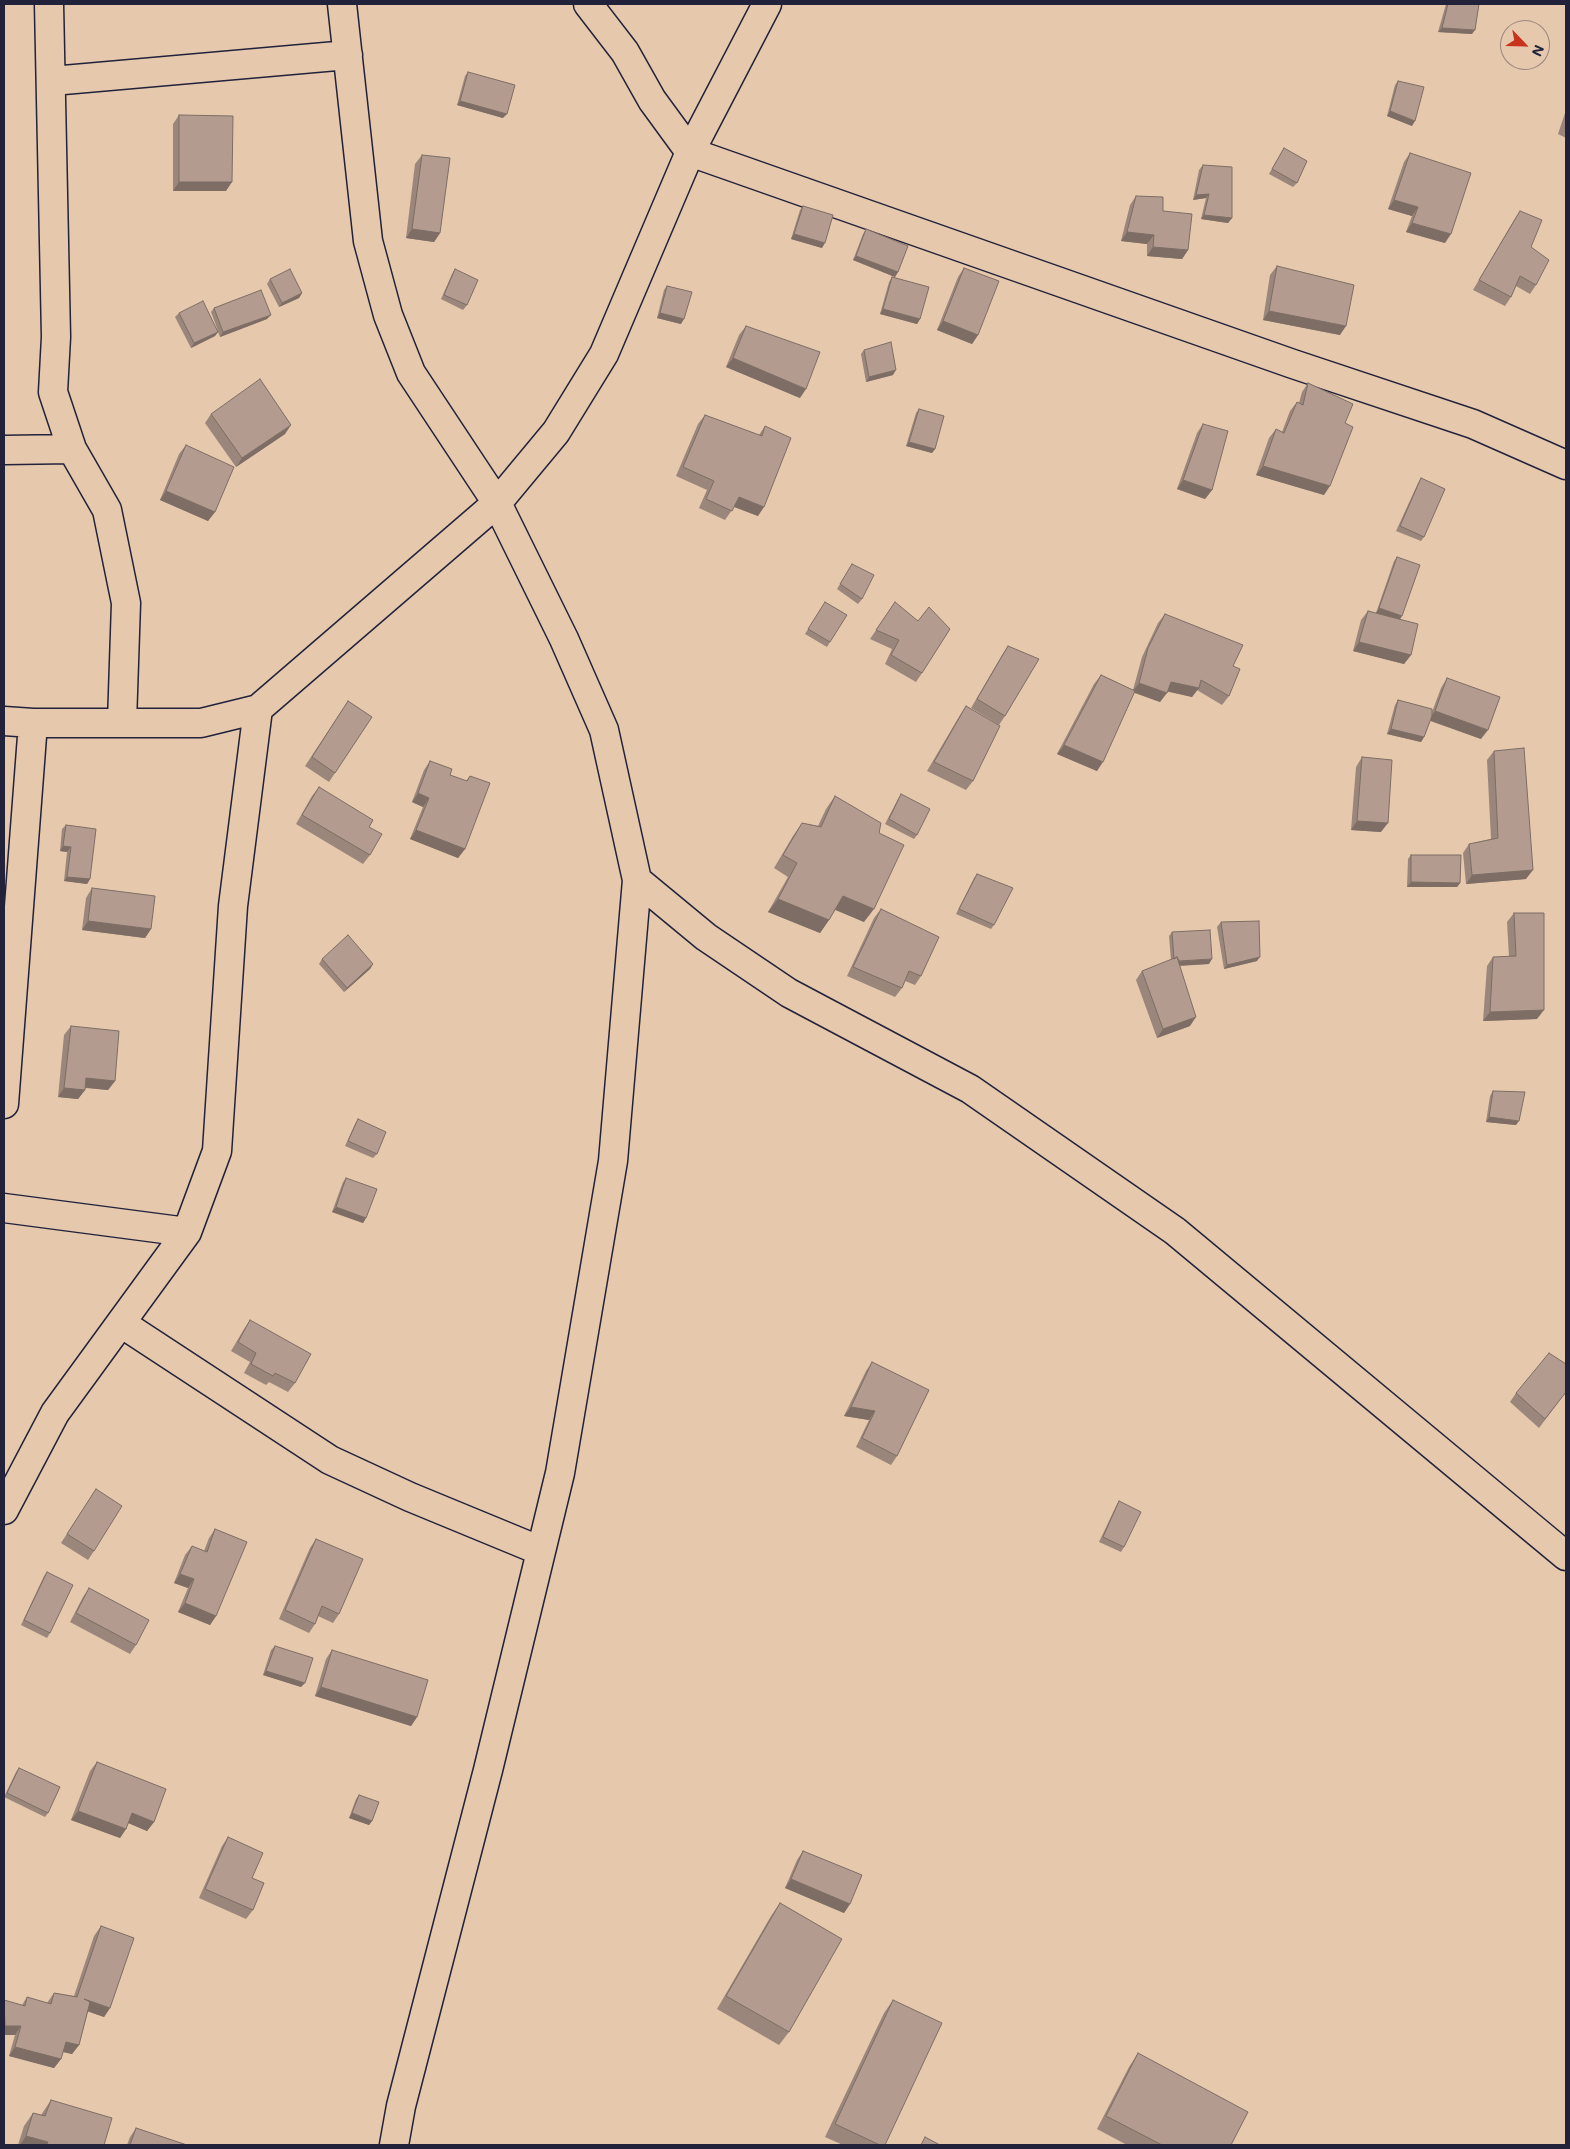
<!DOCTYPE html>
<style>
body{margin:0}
#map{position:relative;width:1570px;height:2149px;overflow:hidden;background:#e6c8ad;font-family:Mali,sans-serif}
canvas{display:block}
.frame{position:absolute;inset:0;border:5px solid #22223b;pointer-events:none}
.north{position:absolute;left:1500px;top:20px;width:50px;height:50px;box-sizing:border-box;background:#e6c8ad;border:1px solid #98867f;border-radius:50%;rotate:114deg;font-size:14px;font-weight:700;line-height:20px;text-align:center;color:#22223b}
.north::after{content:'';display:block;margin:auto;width:18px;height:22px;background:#c8321e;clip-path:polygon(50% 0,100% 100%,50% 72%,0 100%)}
</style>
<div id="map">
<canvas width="1570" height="2149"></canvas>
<div class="frame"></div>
<div class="north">N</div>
</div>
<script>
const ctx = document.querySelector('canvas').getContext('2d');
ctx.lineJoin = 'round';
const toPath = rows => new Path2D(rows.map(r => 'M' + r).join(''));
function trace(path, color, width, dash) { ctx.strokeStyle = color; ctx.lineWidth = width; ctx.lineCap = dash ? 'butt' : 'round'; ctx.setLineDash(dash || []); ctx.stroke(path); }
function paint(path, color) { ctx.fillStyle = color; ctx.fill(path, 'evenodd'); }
const minor = toPath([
 [49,4,56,337,53,392,72,449,107,510,126,603,122,722],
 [342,4,368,241,388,315,411,373,497,503,564,639,604,730,637,880,613,1161,560,1473,488,1770,401,2106,394,2145],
 [588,4,625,52,652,100,690,152,1293,364,1473,424,1566,465],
 [52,81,348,55],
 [4,450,72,449],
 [4,721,33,723,201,723,258,709,497,503,556,432,604,354,690,152,767,4],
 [637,880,706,937,789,993,970,1089,1175,1231,1566,1556],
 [4,1104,33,723],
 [4,1208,187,1232],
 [121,1323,330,1460,410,1497,541,1551],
 [4,1510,55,1413,187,1232,217,1151,233,906,258,709]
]);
trace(minor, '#22223b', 31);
trace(minor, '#e6c8ad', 28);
paint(toPath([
 [1446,4,1479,4,1472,34,1438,32],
 [468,72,503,118,457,105,465,76],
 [1398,81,1412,126,1387,116,1395,85],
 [1566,110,1566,138,1558,134],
 [179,115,226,191,173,191,173,124],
 [1284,148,1297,183,1293,187,1269,174],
 [1410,153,1445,243,1406,232,1412,216,1388,209,1404,162],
 [422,155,440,233,434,242,406,238,415,164],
 [1203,165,1232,218,1228,223,1201,219,1206,198,1193,200,1199,170],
 [1136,196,1163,211,1188,250,1182,259,1147,256,1147,244,1121,241,1130,205],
 [803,206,822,248,791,239,800,210],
 [1520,211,1531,247,1536,285,1530,294,1516,286,1511,297,1505,306,1473,290,1514,220],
 [866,229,898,272,895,277,853,260,863,234],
 [1277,266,1340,335,1263,320,1270,275],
 [964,268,978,335,972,344,937,330,958,277],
 [455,269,467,305,463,310,441,299,452,274],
 [892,277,920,319,917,324,880,314,889,282],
 [270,279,302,293,299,298,279,307,267,284],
 [667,286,681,324,657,318,664,290],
 [214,308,267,319,220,337,218,332,215,336,191,348,175,317,179,313,218,331,211,312],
 [746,326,800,398,726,367,739,335],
 [864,350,893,375,866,382,861,354],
 [1308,383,1345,423,1324,495,1256,475,1269,438,1276,429,1282,432,1290,411,1297,402,1299,403,1302,392],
 [919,409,935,449,932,453,906,446,916,413],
 [211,414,285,434,236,467,205,423],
 [705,415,759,435,765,426,758,516,734,507,725,520,699,508,707,490,676,476,698,424],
 [1203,424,1212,490,1205,499,1177,489,1197,433],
 [186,445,215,512,208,521,160,500,179,454],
 [1421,478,1424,537,1421,541,1396,531,1418,483],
 [1397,557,1400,620,1411,655,1404,664,1353,651,1361,620,1368,611,1381,615,1376,613,1394,561],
 [852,564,862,599,858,604,837,589],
 [895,602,922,673,916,682,885,664,892,649,870,639],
 [822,607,830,642,827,647,805,634],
 [1165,614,1233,666,1229,696,1222,705,1197,690,1192,697,1168,691,1160,702,1134,692,1097,771,1057,754,1094,684,1101,675,1133,690,1142,657,1158,623],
 [1008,646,1005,716,999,725,971,708,1002,655],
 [1447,678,1481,739,1430,721,1424,737,1421,742,1387,734,1395,705,1398,700,1432,712,1441,688],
 [966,706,973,781,966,790,927,771,960,715],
 [342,710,335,773,329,782,305,766],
 [1494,751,1526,879,1466,884,1463,853,1469,844,1491,839,1487,760],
 [1362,757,1381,832,1351,830,1356,767],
 [430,761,450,775,466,781,470,776,465,849,458,858,410,839,423,807,412,802,424,770],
 [319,787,369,827,370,855,363,864,296,824,312,796],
 [901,794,917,835,914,839,885,824,898,799],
 [835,796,879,833,864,922,835,909,829,920,820,933,768,912,788,877,774,868,793,836,802,823,818,826,826,809],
 [66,825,90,879,87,884,64,881,67,852,60,851,62,829],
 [1411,855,1460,883,1457,887,1407,887,1408,859],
 [977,874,994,925,991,929,956,914,974,878],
 [92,888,151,929,145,938,82,930,86,898],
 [881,909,921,976,915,985,905,981,902,988,895,997,847,976,874,918],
 [1514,913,1537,1019,1483,1021,1487,966,1493,957,1509,957,1507,922],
 [1221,922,1257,961,1224,969,1217,927],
 [1172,932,1209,964,1180,966,1190,1026,1157,1038,1136,980,1142,971,1171,960,1169,936],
 [322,959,373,964,370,969,344,992,319,964],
 [71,1026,115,1081,108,1090,85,1088,85,1090,78,1099,58,1097,64,1035],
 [1493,1091,1516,1125,1486,1122,1490,1096],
 [358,1119,377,1154,373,1158,345,1146,355,1124],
 [346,1178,366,1218,363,1223,332,1212,343,1182],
 [250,1320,295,1383,288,1392,269,1382,266,1385,244,1373,250,1362,231,1351,244,1329],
 [872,1362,897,1456,891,1465,856,1447,869,1420,844,1416,866,1371],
 [1566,1364,1566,1392,1539,1428,1510,1402,1516,1393],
 [96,1489,94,1551,88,1560,61,1543],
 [1119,1501,1124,1547,1121,1552,1099,1542,1116,1506],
 [215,1529,216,1616,210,1625,178,1612,188,1588,174,1583,185,1555,192,1546,204,1551,209,1538],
 [316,1539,339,1614,333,1623,318,1616,315,1624,309,1633,279,1619,310,1548],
 [47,1572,50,1633,47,1638,21,1625,44,1576],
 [89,1588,136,1645,130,1654,70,1622,83,1597],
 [275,1646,301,1687,263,1675,271,1650],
 [332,1650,417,1717,411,1726,315,1696,326,1659],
 [97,1762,154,1822,147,1831,128,1823,126,1829,120,1838,71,1820,90,1771],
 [19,1768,48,1813,45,1817,4,1797,16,1772],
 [359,1795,372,1821,369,1825,349,1818,356,1799],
 [228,1837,252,1878,253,1910,246,1919,199,1898,222,1846],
 [803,1851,850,1904,844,1913,785,1888,797,1860],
 [780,1903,789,2032,779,2045,717,2009,771,1916],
 [101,1926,110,2008,104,2017,88,2011,79,2045,72,2054,63,2052,61,2059,54,2068,9,2056,15,2035,4,2035,4,2000,22,2005,27,1997,47,2003,54,1993,74,1996,94,1936],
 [893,2000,885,2145,843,2145,825,2137,884,2013],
 [1138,2053,1231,2145,1127,2145,1097,2129,1129,2067],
 [51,2100,104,2145,18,2145,24,2126,33,2113,41,2115],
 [136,2128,187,2145,127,2145,130,2137]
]), '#9a867b');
paint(toPath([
 [1442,28,1475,30,1472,34,1438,32],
 [460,101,507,114,503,118,457,105],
 [1390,111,1415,121,1412,126,1387,116],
 [179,182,232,182,226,191,173,191],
 [1209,194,1206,198,1193,200,1196,195],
 [1394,200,1418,207,1412,216,1388,209],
 [1204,215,1232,218,1228,223,1201,219],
 [1412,223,1451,234,1445,243,1406,232],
 [412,229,440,233,434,242,406,238],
 [1127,232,1154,235,1147,244,1121,241],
 [794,234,825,243,822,248,791,239],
 [1153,247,1188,250,1182,259,1147,256],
 [856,256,898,272,895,277,853,260],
 [302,293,299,298,279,307,282,303],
 [883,309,920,319,917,324,880,314],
 [1269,311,1346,326,1340,335,1263,320],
 [660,313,684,319,681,324,657,318],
 [271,315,267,319,220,337,223,332],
 [943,321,978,335,972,344,937,330],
 [218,332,215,336,191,348,194,343],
 [733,358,806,389,800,398,726,367],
 [896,370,893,375,866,382,869,377],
 [291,425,285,434,236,467,242,458],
 [909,442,935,449,932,453,906,446],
 [1263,466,1330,486,1324,495,1256,475],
 [1183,480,1212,490,1205,499,1177,489],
 [166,491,215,512,208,521,160,500],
 [739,497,764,507,758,516,732,506],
 [1379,608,1402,616,1399,621,1376,613],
 [1359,642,1411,655,1404,664,1353,651],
 [1171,682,1199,688,1192,697,1165,691],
 [1139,683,1167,693,1160,702,1132,692],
 [1435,711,1488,730,1481,739,1429,720],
 [1391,729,1424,737,1421,742,1387,734],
 [1064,745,1103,762,1097,771,1057,754],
 [418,793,429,798,423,807,412,802],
 [1357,821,1388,823,1381,832,1351,830],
 [416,830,465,849,458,858,410,839],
 [63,846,71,847,67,852,60,851],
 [1533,870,1526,879,1466,884,1472,875],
 [67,877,90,879,87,884,64,881],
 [1411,882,1460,883,1457,887,1407,887],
 [843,896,874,909,864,922,833,909],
 [778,899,829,920,820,933,768,912],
 [88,921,151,929,145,938,82,930],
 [1260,957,1257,961,1224,969,1227,965],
 [1212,959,1209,964,1171,966,1174,962],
 [373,964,370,969,344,992,347,988],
 [1544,1010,1537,1019,1483,1021,1490,1012],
 [1196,1017,1190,1026,1157,1038,1163,1029],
 [86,1078,115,1081,108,1090,80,1087],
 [64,1088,85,1090,78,1099,58,1097],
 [1489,1117,1519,1121,1516,1125,1486,1122],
 [336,1207,366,1218,363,1223,332,1212],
 [851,1407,875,1411,869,1420,844,1416],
 [180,1574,194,1579,188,1588,174,1583],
 [185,1603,216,1616,210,1625,178,1612],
 [266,1671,305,1683,301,1687,263,1675],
 [321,1687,417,1717,411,1726,315,1696],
 [78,1811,126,1829,120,1838,71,1820],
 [132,1813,154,1822,147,1831,126,1822],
 [352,1813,372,1821,369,1825,349,1818],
 [791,1879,850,1904,844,1913,785,1888],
 [84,1999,110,2008,104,2017,78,2008],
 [5,2026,21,2026,15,2035,4,2035,4,2028],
 [66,2042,79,2045,72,2054,59,2051],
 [15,2047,61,2059,54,2068,9,2056],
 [26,2136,48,2142,45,2145,20,2145]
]), '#7d6d64');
const building = toPath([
 [1448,4,1479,4,1475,30,1442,28,1448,4],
 [468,72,515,85,507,114,460,101,468,72],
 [1398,81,1424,87,1415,121,1390,111,1398,81],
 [179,115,233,116,232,182,179,182,179,115],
 [1284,148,1307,161,1297,183,1272,169,1284,148],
 [1410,153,1471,173,1451,234,1412,223,1418,207,1394,200,1410,153],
 [422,155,450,158,440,233,412,229,422,155],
 [1203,165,1232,167,1232,218,1204,215,1209,194,1196,195,1203,165],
 [1136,196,1163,197,1163,211,1192,214,1188,250,1153,247,1154,235,1127,232,1136,196],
 [803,206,833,215,825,243,794,234,803,206],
 [1520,211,1542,220,1531,247,1549,260,1536,285,1520,276,1511,297,1479,280,1520,211],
 [866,229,908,246,898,272,856,256,866,229],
 [1277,266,1354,285,1346,326,1269,311,1277,266],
 [964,268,999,281,978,335,943,321,964,268],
 [290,269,302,293,282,303,270,279,290,269],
 [455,269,478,280,467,305,444,295,455,269],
 [892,277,929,287,920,319,883,309,892,277],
 [667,286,692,292,684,319,660,313,667,286],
 [261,290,271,315,223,332,214,308,261,290],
 [203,301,218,332,194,343,179,313,203,301],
 [746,326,820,352,806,389,733,358,746,326],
 [891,342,896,370,869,377,864,350,891,342],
 [260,379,291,425,242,458,211,414,260,379],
 [1308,383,1353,404,1345,423,1353,427,1330,486,1263,466,1276,429,1284,433,1297,402,1303,405,1308,383],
 [919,409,944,416,935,449,909,442,919,409],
 [705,415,762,436,765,426,791,438,764,507,739,497,732,511,706,499,714,481,683,467,705,415],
 [1203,424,1228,431,1212,490,1183,480,1203,424],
 [186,445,234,467,215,512,166,491,186,445],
 [1421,478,1445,489,1424,537,1400,526,1421,478],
 [1397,557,1420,565,1402,616,1379,608,1397,557],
 [852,564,874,575,862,599,840,584,852,564],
 [825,602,847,615,830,642,808,629,825,602],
 [895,602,918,621,929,607,950,629,922,673,891,655,899,640,876,630,895,602],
 [1368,611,1418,624,1411,655,1359,642,1368,611],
 [1165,614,1243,645,1233,666,1240,669,1229,696,1201,680,1199,688,1171,682,1167,693,1139,683,1148,648,1165,614],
 [1008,646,1039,659,1005,716,977,699,1008,646],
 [1101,675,1135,691,1103,762,1064,745,1101,675],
 [1447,678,1500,697,1488,730,1435,711,1447,678],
 [1398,700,1432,709,1432,716,1424,737,1391,729,1398,700],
 [348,701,372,717,335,773,312,757,348,701],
 [966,706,1000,726,973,781,934,762,966,706],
 [1524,748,1533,870,1472,875,1469,844,1498,838,1494,751,1524,748],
 [1362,757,1392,760,1388,823,1357,821,1362,757],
 [430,761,452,769,450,775,467,781,470,776,490,783,465,849,416,830,429,798,418,793,430,761],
 [319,787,373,820,369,827,382,834,370,855,302,815,319,787],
 [901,794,930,809,917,835,889,819,901,794],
 [835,796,881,823,879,833,904,845,874,909,843,896,829,920,778,899,797,863,783,855,802,823,821,827,835,796],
 [66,825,96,829,90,879,67,877,71,847,63,846,66,825],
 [1411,855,1461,855,1460,883,1411,882,1411,855],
 [977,874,1013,888,994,925,959,909,977,874],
 [92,888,155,896,151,929,88,921,92,888],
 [881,909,939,937,921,976,909,971,902,988,853,967,881,909],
 [1514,913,1544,913,1544,1010,1490,1012,1493,957,1516,956,1514,913],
 [1259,921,1260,957,1227,965,1221,922,1259,921],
 [1210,930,1212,959,1179,961,1177,957,1174,959,1172,932,1210,930],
 [348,935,373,964,347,988,322,959,348,935],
 [1177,957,1196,1017,1163,1029,1142,971,1177,957],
 [71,1026,119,1031,115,1081,86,1078,85,1090,64,1088,71,1026],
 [1493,1091,1525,1092,1519,1121,1489,1117,1493,1091],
 [358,1119,386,1132,377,1154,348,1141,358,1119],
 [346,1178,377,1189,366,1218,336,1207,346,1178],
 [250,1320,311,1354,295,1383,275,1373,273,1376,251,1364,256,1353,238,1342,250,1320],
 [1549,1353,1566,1364,1566,1392,1545,1419,1516,1393,1549,1353],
 [872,1362,929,1390,897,1456,862,1438,875,1411,851,1407,872,1362],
 [96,1489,122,1506,94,1551,67,1534,96,1489],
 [1119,1501,1141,1512,1124,1547,1103,1537,1119,1501],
 [215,1529,247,1542,216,1616,185,1603,194,1579,180,1574,192,1546,207,1552,215,1529],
 [316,1539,363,1559,339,1614,322,1606,315,1624,285,1610,316,1539],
 [47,1572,73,1585,50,1633,24,1620,47,1572],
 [89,1588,149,1620,136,1645,76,1613,89,1588],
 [275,1646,313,1658,305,1683,266,1671,275,1646],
 [332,1650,428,1680,417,1717,321,1687,332,1650],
 [97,1762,166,1789,154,1822,132,1813,126,1829,78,1811,97,1762],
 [19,1768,60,1787,48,1813,7,1793,19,1768],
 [359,1795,379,1802,372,1821,352,1813,359,1795],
 [228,1837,263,1853,252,1878,264,1883,253,1910,205,1889,228,1837],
 [803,1851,862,1875,850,1904,791,1879,803,1851],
 [780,1903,842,1939,789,2032,726,1996,780,1903],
 [101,1926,134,1938,110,2008,84,1999,90,2002,79,2045,66,2042,61,2059,15,2047,21,2026,5,2026,4,2000,25,2006,27,1997,51,2004,54,1993,77,1997,101,1926],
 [893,2000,942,2023,885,2145,880,2145,835,2124,893,2000],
 [1138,2053,1248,2112,1231,2145,1162,2145,1106,2116,1138,2053],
 [51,2100,112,2118,104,2145,47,2145,48,2142,26,2136,33,2113,45,2116,51,2100],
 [136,2128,187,2145,130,2145,136,2128],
 [925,2137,940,2145,921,2145,925,2137]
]);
paint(building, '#b39c8f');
trace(building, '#7d6d64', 1);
</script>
